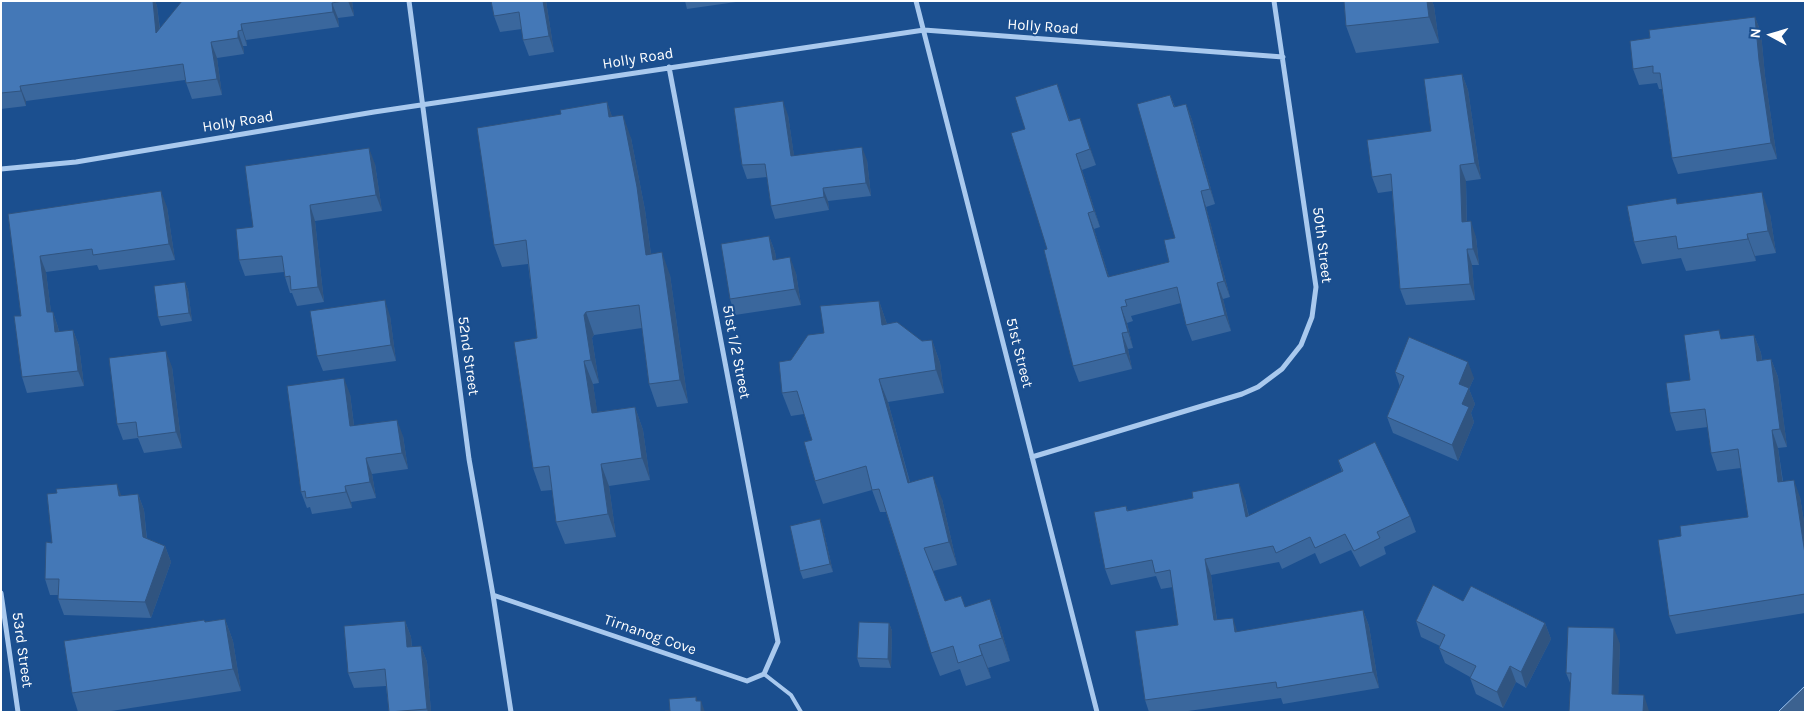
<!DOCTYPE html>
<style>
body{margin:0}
#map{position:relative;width:1806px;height:713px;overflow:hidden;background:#1b4f8f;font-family:Karla,sans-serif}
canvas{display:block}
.frame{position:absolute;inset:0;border:2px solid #fff;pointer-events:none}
.north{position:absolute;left:1746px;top:10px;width:50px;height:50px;-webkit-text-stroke:4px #1b4f8f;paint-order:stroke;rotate:276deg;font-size:14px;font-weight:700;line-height:20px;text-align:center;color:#fff}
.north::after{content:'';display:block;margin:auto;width:18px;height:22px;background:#fff;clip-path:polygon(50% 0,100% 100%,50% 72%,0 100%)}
</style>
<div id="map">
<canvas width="1806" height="713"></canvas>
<div class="frame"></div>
<div class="north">N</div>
</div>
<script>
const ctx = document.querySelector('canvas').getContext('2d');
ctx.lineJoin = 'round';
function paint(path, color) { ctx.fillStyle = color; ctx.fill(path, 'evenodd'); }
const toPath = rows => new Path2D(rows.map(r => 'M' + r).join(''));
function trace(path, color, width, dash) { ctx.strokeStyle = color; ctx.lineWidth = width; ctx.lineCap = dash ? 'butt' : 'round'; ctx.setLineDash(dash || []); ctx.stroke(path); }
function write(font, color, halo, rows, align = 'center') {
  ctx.font = font + ' Karla,sans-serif'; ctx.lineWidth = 4; ctx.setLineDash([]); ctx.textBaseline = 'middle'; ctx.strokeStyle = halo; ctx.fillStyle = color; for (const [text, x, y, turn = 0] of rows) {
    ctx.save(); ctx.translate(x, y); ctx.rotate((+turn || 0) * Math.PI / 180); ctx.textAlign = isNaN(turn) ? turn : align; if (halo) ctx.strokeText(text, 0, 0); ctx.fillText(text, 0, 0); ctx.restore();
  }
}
const water = toPath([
 [1805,686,1805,712,1778,712,1805,686]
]);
paint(water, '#3c6290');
trace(water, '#9cc4f0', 1);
trace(toPath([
 [764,674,791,695,801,712]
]), '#a9c9ee', 4);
trace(toPath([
 [409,1,469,459,493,595,511,712],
 [916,1,1097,712],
 [1,169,76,162,374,112,924,30,1283,57],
 [1032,457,1242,394,1258,387,1282,369,1301,345,1312,317,1316,287,1274,1],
 [1,593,18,712],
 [493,595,747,681,764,674,778,642,669,67]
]), '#a9c9ee', 5);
paint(toPath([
 [1,1,155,1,157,6,160,29,182,1,352,1,354,16,338,18,339,27,246,40,247,46,243,46,244,54,217,58,222,95,192,99,185,80,26,101,26,106,1,109],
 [546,1,554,52,529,56,523,40,522,29,500,32,494,16],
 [685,1,743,1,687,9],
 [1344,1,1432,1,1434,6,1439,43,1356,53,1346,26],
 [1755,17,1761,33,1765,76,1777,159,1678,174,1672,158,1662,89,1659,89,1657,83,1639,85,1633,69,1650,38],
 [1462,74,1468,90,1481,179,1466,181,1467,221,1476,237,1479,265,1472,265,1475,300,1406,305,1400,289,1392,191,1378,193,1372,177,1431,131],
 [1057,84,1070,121,1080,118,1096,165,1082,170,1100,227,1094,229,1109,277,1169,262,1175,238,1170,95,1175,107,1186,104,1192,120,1215,204,1206,207,1230,297,1223,299,1231,331,1192,341,1186,325,1181,303,1131,316,1133,321,1127,323,1133,348,1128,349,1132,369,1079,382,1073,366,1047,249,1025,129],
 [607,102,612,117,631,138,645,210,651,254,670,275,688,403,657,407,649,384,642,328,594,335,592,338,599,383,593,384,597,412,635,407,643,430,650,480,609,486,616,537,565,544,556,522,552,490,541,491,533,468,537,338,528,264,502,267,494,245,561,114],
 [788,115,794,156,867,160,871,196,828,201,829,210,775,219,771,206,767,177,747,179,742,165],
 [375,164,382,211,315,221,324,302,297,306,292,293,290,293,285,277,284,272,245,276,239,260,253,227],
 [1678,204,1770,214,1776,253,1755,256,1756,261,1686,271,1681,258,1642,264,1634,242],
 [167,207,175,260,99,270,97,265,46,272,51,312,53,312,58,327,59,332,73,330,79,346,84,386,27,393,22,377,21,316,8,214],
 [769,236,775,252,776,259,796,273,801,305,735,315,730,299],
 [185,282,188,290,192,321,161,326,158,317],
 [879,301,887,324,922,341,932,340,940,363,944,393,888,402,910,482,942,499,957,565,933,571,945,601,961,596,965,607,990,599,999,622,1010,661,988,668,991,678,966,686,960,669,940,676,931,653,886,512,880,512,872,490,823,504,815,481,812,440,804,414,791,416,782,393,791,360,824,333],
 [390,316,396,361,323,371,317,356],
 [1754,335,1761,353,1762,360,1771,359,1778,377,1787,447,1778,448,1783,481,1800,497,1805,528,1805,613,1676,634,1669,616,1681,536,1748,517,1741,468,1717,471,1711,453,1708,427,1676,431,1670,413,1690,380,1722,339],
 [172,367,182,448,144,453,138,438,123,440,117,424],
 [1395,372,1474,378,1469,389,1475,404,1471,413,1474,422,1458,461,1393,433,1387,417,1400,387],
 [350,394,354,425,403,436,408,469,372,474,376,498,351,502,352,508,312,514,310,507,307,508,301,492],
 [1338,460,1410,516,1416,532,1384,547,1386,554,1360,567,1351,550,1320,564,1315,553,1282,569,1279,562,1211,575,1217,620,1238,632,1363,610,1369,626,1379,688,1283,704,1281,698,1181,712,1149,712,1145,700,1178,625,1173,587,1161,589,1156,576,1111,585,1105,569,1126,506,1128,511,1245,499,1249,516,1342,472],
 [138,494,144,510,147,539,165,546,171,562,151,618,64,615,58,599,58,595,50,595,45,579,52,543,122,496],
 [820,519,823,528,833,572,803,579,800,571],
 [1463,601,1545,623,1551,639,1526,688,1516,682,1503,708,1476,694,1470,678,1470,677,1445,663,1439,648,1440,646,1421,637,1416,621],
 [225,619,233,641,241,691,105,712,78,712,72,693,204,620,205,622],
 [405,621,411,637,412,647,421,646,427,662,431,712,389,712,386,686,354,688,348,673],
 [889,623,892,631,891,668,860,667,857,658],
 [1620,644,1618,695,1649,712,1571,685,1566,673]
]), '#3a679d');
paint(toPath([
 [153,1,155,1,157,6,162,49,156,33],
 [348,1,352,1,354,16],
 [543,1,546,1,554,52,549,36],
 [1427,1,1432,1,1434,6,1439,43,1429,17],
 [332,3,338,18,339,27,333,12],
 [1755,17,1761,33,1765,76,1777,159,1771,143,1759,60],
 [241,24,246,40,247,46,242,30],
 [238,31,243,46,244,54,238,38],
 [211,42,217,58,222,95,217,79],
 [1462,74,1468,90,1481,179,1475,163],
 [1057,84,1063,100,1075,137,1069,121],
 [20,86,26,101,26,106,21,91],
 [783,101,788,115,796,169,791,156],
 [607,102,615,125,609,117],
 [1186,104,1192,120,1215,204,1210,189],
 [623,115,631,138,645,210,654,277,646,255],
 [1080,118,1086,134,1096,165,1090,149],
 [862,147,867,160,871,196,866,183],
 [369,148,375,164,382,211,376,195],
 [1076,154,1082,170,1100,227,1094,211],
 [1460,165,1466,181,1467,238,1462,222],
 [823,188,828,201,829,210,824,197],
 [161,191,167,207,175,260,169,244],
 [1201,191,1206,207,1230,297,1224,281],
 [1762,192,1770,214,1776,253,1768,231],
 [310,205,315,221,324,302,318,287],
 [1088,213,1094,229,1114,293,1108,277],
 [1471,221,1476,237,1479,265,1473,249],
 [1747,234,1755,256,1756,261,1748,239],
 [769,236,775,252,779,276,773,260],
 [1467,249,1472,265,1475,300,1470,284],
 [662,252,670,275,688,403,680,380],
 [40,256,46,272,53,328,47,312],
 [790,257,796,273,801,305,795,289],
 [185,282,188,290,192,321,189,313],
 [1217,283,1223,299,1231,331,1225,315],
 [385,300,390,316,396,361,391,345],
 [879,301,887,324,882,325],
 [1121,307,1127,323,1133,348,1128,332],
 [53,312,58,327,61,348,55,332],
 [586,312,594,335,592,338,599,383,591,360,584,315],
 [73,330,79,346,84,386,78,371],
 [1122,333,1128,349,1132,369,1126,353],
 [1754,335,1761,353,1764,379,1757,361],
 [932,340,940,363,944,393,936,370],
 [166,351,172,367,182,448,176,432],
 [1771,359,1778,377,1787,447,1780,429],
 [584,361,593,384,601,436,592,413],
 [1468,362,1474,378,1469,389,1475,404,1471,413,1474,422,1458,461,1452,445,1462,404,1459,384],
 [344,378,350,394,356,442,350,426],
 [879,379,888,402,916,506,908,483],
 [635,407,643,430,650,480,642,458],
 [397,420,403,436,408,469,402,453],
 [1772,430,1778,448,1785,500,1778,482],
 [366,458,372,474,376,498,370,482],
 [601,464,609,486,616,537,608,514],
 [933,476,942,499,957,565,949,542],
 [1794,480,1800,497,1805,528,1805,554],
 [1239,483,1245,499,1252,533,1246,517],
 [117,484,123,500,119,496],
 [345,486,351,502,352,508,346,492],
 [138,494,144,510,148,553,143,537],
 [820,519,823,528,833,572,830,564],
 [165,546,171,562,151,618,145,602],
 [1205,559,1211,575,1219,636,1214,620],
 [990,599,999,622,1010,661,1002,638],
 [1363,610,1369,626,1379,688,1373,672],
 [1233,618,1238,634,1235,632],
 [225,619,233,641,241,691,233,669],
 [405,621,411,637,413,663,407,647],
 [889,623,892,631,891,668,888,659],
 [1545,623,1551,639,1526,688,1521,672],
 [1614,628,1620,644,1618,710,1612,694],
 [979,645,988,668,991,678,982,655],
 [421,646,427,662,431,712,428,712,427,709],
 [1510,666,1516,682,1503,708,1497,692],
 [1644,695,1649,711,1649,712,1643,712],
 [696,697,701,710,701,701,705,712,700,712,696,701]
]), '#305480');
const building = toPath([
 [1,1,153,1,156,33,182,1,343,1,332,3,333,12,241,24,242,30,238,31,238,38,211,42,217,79,186,83,183,64,20,86,21,91,1,93,1,1],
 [491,1,543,1,549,36,523,40,519,12,494,16,491,1],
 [1344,1,1427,1,1429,17,1346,26,1344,1],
 [1755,17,1759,60,1771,143,1672,158,1660,73,1653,73,1653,66,1633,69,1630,41,1650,38,1649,30,1755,17],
 [1462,74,1475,163,1460,165,1462,222,1471,221,1473,249,1467,249,1470,284,1400,289,1391,174,1372,177,1367,140,1431,131,1424,79,1462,74],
 [1057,84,1069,121,1080,118,1090,149,1076,154,1094,211,1088,213,1108,277,1169,262,1164,240,1175,238,1137,104,1170,95,1174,107,1186,104,1210,189,1201,191,1224,281,1217,283,1225,315,1186,325,1177,287,1125,300,1127,306,1121,307,1128,332,1122,333,1126,353,1073,366,1044,250,1047,249,1011,133,1025,129,1015,97,1057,84],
 [783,101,791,156,862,147,866,183,823,188,824,197,771,206,765,164,742,165,734,108,783,101],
 [607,102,609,117,623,115,637,187,646,255,662,252,680,380,649,384,639,305,586,312,584,315,591,360,584,361,592,413,635,407,642,458,601,464,608,514,556,522,549,466,533,468,514,342,537,338,526,240,494,245,477,128,561,114,560,110,607,102],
 [369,148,376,195,310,205,318,287,291,290,290,276,285,277,282,256,239,260,236,229,253,227,245,166,369,148],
 [161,191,169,244,93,255,92,249,40,256,47,312,53,312,55,332,73,330,78,371,22,377,14,316,21,316,8,214,161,191],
 [1762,192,1768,231,1747,234,1748,239,1678,249,1676,236,1634,242,1627,206,1676,198,1677,204,1762,192],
 [769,236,773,260,790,257,795,289,730,299,721,244,769,236],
 [185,282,189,313,158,317,154,286,185,282],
 [385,300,391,345,317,356,310,311,385,300],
 [879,301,882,325,897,322,922,341,932,340,936,370,879,379,908,483,933,476,949,542,924,548,945,601,961,596,965,607,990,599,1002,638,979,645,982,655,958,663,953,646,931,653,879,489,872,490,866,466,815,481,804,442,812,440,797,391,782,393,779,362,791,360,808,335,824,333,820,306,879,301],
 [1719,330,1721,339,1754,335,1757,361,1771,359,1780,429,1772,430,1778,482,1794,480,1805,554,1805,594,1669,616,1658,540,1681,536,1680,526,1748,517,1738,449,1711,453,1705,409,1670,413,1666,383,1690,380,1684,335,1719,330],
 [1409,337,1468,362,1459,384,1469,388,1462,404,1469,407,1452,445,1387,417,1404,376,1395,372,1409,337],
 [166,351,176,432,138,437,136,422,117,424,109,358,166,351],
 [344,378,350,426,397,420,402,453,366,458,370,482,345,486,346,492,306,498,305,491,301,492,287,386,344,378],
 [1375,442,1410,516,1377,532,1380,538,1354,551,1345,534,1315,548,1310,537,1276,553,1273,546,1205,559,1214,620,1233,618,1235,632,1363,610,1373,672,1277,688,1276,682,1145,700,1135,631,1178,625,1170,570,1155,573,1152,560,1105,569,1094,512,1126,506,1127,511,1193,498,1192,492,1239,483,1246,517,1343,471,1338,460,1375,442],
 [117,484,119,496,138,494,143,537,165,546,145,602,58,599,59,579,45,579,46,542,52,543,47,494,57,493,56,489,117,484],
 [820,519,830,564,800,571,790,526,820,519],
 [1433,585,1463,601,1471,586,1545,623,1521,672,1510,666,1497,692,1470,678,1476,666,1439,648,1445,635,1416,621,1433,585],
 [225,619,233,669,72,693,64,641,204,620,205,622,225,619],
 [405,621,407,647,421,646,427,709,389,712,385,669,348,673,344,626,405,621],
 [859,622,889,623,888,659,857,658,859,622],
 [1568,627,1614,628,1612,694,1644,695,1643,712,1569,712,1571,673,1566,673,1568,627],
 [696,697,696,701,701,701,701,712,665,712,665,711,670,711,669,699,696,697]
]);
paint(building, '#4478b7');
trace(building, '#305480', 1);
write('15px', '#fff', '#1b4f8f', [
 ["Holly Road",1043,27,4],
 ["Holly Road",638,59,-9],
 ["Holly Road",238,122,-9],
 ["50th Street",1322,245,83],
 ["51st 1/2 Street",736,352,79],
 ["51st Street",1019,353,76],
 ["52nd Street",468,356,82],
 ["Tirnanog Cove",650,635,19],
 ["53rd Street",22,650,82]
]);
</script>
